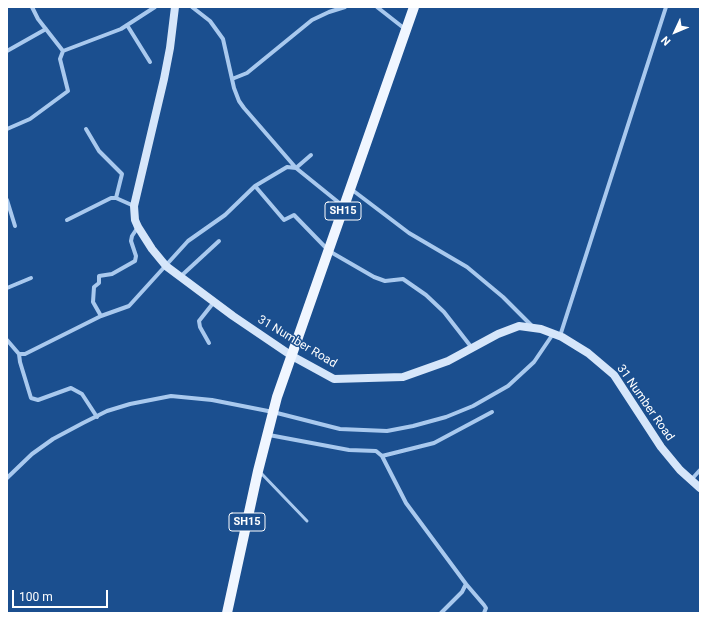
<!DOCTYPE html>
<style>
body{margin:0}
#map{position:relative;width:707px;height:620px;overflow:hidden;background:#1b4f8f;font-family:Roboto,sans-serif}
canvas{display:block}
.frame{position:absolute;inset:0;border:8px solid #fff;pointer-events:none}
.north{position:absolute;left:655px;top:12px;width:40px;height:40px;-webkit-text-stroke:3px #1b4f8f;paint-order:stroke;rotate:226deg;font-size:11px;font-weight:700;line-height:16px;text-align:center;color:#fff}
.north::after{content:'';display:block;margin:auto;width:14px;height:18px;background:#fff;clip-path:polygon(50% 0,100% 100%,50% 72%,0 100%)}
.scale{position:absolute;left:12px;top:590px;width:96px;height:18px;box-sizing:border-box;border:2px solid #fff;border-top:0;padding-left:5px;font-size:12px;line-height:14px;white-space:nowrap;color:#fff;-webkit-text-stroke:3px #1b4f8f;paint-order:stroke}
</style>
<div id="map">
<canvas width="707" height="620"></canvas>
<div class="frame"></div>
<div class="north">N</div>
<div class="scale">100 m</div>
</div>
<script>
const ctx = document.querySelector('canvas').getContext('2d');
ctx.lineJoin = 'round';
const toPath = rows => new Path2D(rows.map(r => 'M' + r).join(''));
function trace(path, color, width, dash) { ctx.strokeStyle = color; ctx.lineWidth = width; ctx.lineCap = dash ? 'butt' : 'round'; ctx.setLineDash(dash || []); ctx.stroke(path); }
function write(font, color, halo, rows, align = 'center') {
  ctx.font = font + ' Roboto,sans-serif'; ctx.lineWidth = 3; ctx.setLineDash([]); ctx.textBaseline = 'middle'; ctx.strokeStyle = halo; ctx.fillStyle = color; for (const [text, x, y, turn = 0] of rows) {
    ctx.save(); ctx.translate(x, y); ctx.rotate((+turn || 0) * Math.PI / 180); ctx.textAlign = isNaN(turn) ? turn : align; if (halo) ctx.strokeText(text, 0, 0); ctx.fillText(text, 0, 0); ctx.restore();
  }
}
trace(toPath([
 [260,472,307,521]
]), '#a9c9ee', 3);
trace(toPath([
 [32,7,38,19,63,51],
 [192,7,210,21,223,39,234,88,239,101,244,108,296,168,343,206],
 [377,7,405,29],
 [127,25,150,62],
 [7,51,46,29],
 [232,79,247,73,312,20,329,12,345,7],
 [7,129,30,119,68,91,60,59,63,51,121,29,155,7],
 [86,129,99,151,122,174,116,198],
 [255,186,284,220,294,215,329,251,374,277,385,281,403,279,426,295,444,312,472,348],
 [351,189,409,233,467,267,503,297,533,327],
 [7,200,15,226],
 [67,220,111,198,116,198,134,206],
 [180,277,219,241],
 [7,288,31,278],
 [101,316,93,302,94,287,99,283,99,276,112,274,135,261,136,256,131,241,132,236,138,227],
 [560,336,666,7],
 [7,340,19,354,25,354,101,316,129,306,188,241,225,215,255,186,287,167,296,168,311,155],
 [209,343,200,327,199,321,214,302],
 [19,354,20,362,31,398,38,400,71,388,82,394,97,417],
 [269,435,349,450,376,451,382,456,406,503,466,584,462,592,441,613],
 [382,456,434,443,492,412],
 [7,478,32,454,53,439,83,423,107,411,130,404,171,396,212,400,273,412,340,429,387,431,413,426,446,417,473,406,508,386,534,362,553,334],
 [691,480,700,470],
 [466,584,484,605,486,608,484,613]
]), '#a9c9ee', 4);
trace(toPath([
 [175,7,170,48,164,79,134,206,135,220,138,227,152,249,166,266,233,316,292,356,334,379,403,377,448,361,498,334,519,326,541,329,562,337,588,353,614,375,661,447,680,470,700,488]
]), '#d6e6fa', 8);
trace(toPath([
 [227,613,258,471,277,397,414,7]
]), '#f0f6ff', 10);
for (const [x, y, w] of [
 [343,211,36],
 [247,522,36]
]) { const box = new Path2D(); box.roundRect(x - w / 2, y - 9, w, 18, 3); ctx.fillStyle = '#1b4f8f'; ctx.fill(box); trace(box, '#fff', 1); }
write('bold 11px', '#fff', null, [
 ["SH15",343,211],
 ["SH15",247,522]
]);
write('12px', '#fff', '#1b4f8f', [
 ["31 Number Road",297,342,31],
 ["31 Number Road",645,403,55]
]);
</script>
